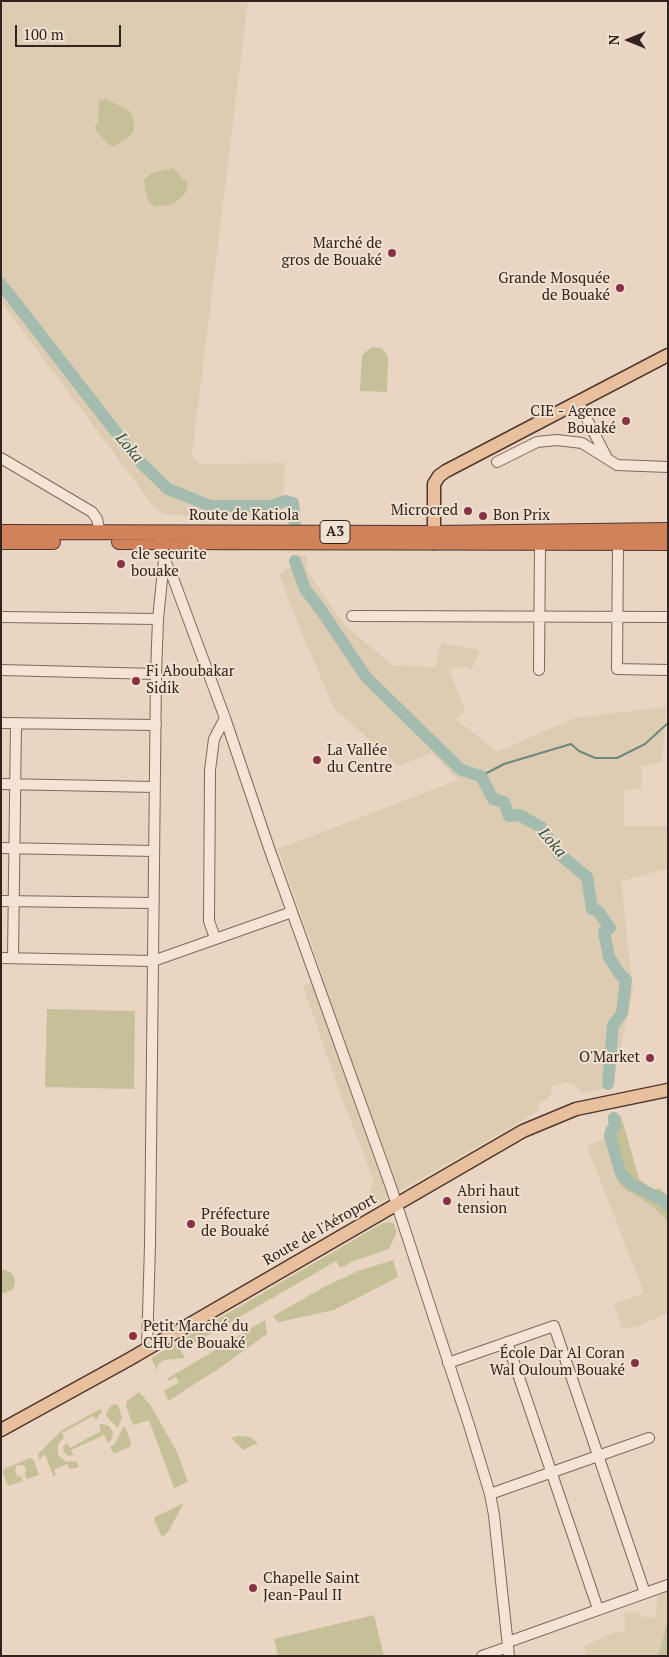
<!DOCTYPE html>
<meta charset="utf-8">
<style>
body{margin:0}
#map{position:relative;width:669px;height:1657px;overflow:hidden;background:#e9d5c2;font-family:"PT Serif",serif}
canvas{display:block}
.frame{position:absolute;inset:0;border:2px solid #32231e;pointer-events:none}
.north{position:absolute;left:604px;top:15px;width:50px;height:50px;-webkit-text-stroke:4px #f1e1d1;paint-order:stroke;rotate:270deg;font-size:14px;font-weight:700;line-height:20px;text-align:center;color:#32231e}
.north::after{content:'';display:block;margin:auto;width:18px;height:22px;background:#32231e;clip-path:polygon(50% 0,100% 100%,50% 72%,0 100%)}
.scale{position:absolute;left:15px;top:25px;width:106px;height:22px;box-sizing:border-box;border:2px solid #32231e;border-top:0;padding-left:6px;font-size:15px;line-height:18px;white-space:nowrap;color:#32231e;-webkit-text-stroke:4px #f1e1d1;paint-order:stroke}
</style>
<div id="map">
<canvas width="669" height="1657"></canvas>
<div class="frame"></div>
<div class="north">N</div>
<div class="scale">100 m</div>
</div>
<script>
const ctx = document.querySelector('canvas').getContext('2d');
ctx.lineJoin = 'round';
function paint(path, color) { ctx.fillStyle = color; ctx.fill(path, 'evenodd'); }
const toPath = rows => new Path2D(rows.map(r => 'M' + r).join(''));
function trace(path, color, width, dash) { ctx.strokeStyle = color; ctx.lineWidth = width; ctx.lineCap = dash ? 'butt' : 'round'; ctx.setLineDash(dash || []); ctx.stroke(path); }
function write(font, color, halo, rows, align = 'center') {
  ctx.font = font + ' "PT Serif",serif'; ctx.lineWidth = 4; ctx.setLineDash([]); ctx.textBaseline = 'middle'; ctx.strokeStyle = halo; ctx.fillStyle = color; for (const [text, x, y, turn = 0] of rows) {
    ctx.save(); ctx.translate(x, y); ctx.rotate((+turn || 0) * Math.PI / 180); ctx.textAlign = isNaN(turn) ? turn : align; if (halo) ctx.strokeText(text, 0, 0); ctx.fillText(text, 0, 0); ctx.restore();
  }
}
paint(toPath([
 [1,1,248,1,192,455,200,464,285,463,283,507,258,518,170,515,157,511,1,302],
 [291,555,307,555,307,571,343,623,392,665,435,667,441,643,480,650,471,671,466,667,449,669,465,711,456,719,497,752,575,718,666,707,662,762,641,766,641,789,624,790,624,826,668,826,667,869,621,881,633,991,612,1087,583,1093,575,1086,566,1082,551,1087,551,1095,539,1104,537,1112,377,1204,369,1194,374,1181,340,1093,303,986,323,977,278,849,458,780,432,753,399,766,334,708,301,631,279,574,290,566],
 [611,1136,618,1182,631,1194,654,1207,668,1222,668,1313,638,1326,622,1329,614,1304,644,1293,587,1146],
 [668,1587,668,1620,658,1656,586,1656,584,1646,616,1632,625,1631,625,1613,639,1612,639,1616,656,1618,658,1591]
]), '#ddccb1');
paint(toPath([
 [106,99,130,111,134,123,134,130,130,136,114,146,109,145,94,128,98,122,99,100],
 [173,168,188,184,185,194,173,204,155,207,147,198,144,180,152,173],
 [372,347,381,348,386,353,388,357,387,392,360,391,362,355],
 [47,1009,135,1011,134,1089,45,1087],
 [621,1116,639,1179,654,1190,659,1188,668,1196,668,1222,654,1207,626,1190,618,1182,608,1119],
 [390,1222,394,1224,396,1230,396,1234,389,1249,354,1261,340,1268,336,1261,181,1351,185,1358,164,1360,160,1362,157,1367,158,1372,151,1358,383,1223],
 [393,1260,398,1277,334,1310,279,1322,276,1320,273,1316,326,1286,358,1271],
 [1,1269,11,1272,15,1279,14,1287,12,1290,4,1293,1,1293],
 [265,1320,267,1334,224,1365,170,1400,168,1400,164,1391,179,1382,176,1377,168,1381,167,1379],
 [139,1392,151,1406,177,1452,188,1482,174,1488,149,1420,133,1425,126,1406,127,1401],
 [114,1404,118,1405,122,1417,118,1428,106,1416,108,1409],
 [100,1409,102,1411,96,1420,93,1416,62,1433,64,1437,58,1445,58,1455,66,1462,76,1461,79,1467,70,1469,67,1464,54,1470,56,1475,53,1476,45,1454,39,1460,38,1454,61,1431],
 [102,1424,109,1426,113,1433,111,1440,108,1443,104,1435,71,1450,73,1455,68,1456,64,1452,63,1447,67,1443,70,1448,101,1431,99,1425],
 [123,1427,125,1427,130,1440,131,1446,114,1454,110,1447,115,1444],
 [238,1436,250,1437,258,1443,243,1450,231,1438],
 [30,1458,34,1460,39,1475,27,1479,25,1475,26,1468,23,1465,18,1465,16,1466,15,1472,17,1476,21,1477,23,1481,8,1486,3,1472,4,1469],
 [184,1503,168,1532,162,1537,154,1519,155,1517],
 [374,1615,384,1656,278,1656,274,1639],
 [668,1620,668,1656,658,1656]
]), '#c5c098');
trace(toPath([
 [481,776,504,764,571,744,579,751,595,758,617,758,645,744,668,723]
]), '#6c897b', 2);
trace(toPath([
 [1,284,137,459,168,489,211,506,271,506,286,501,293,503,295,525],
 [295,561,305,589,321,610,366,677,461,770,481,776,493,799,504,802,509,816,519,815,541,827,559,854,587,877,592,909,598,911,610,928,604,932,609,957,619,973,626,980,622,1013,613,1025,608,1084],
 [614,1118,615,1126,611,1131,610,1136,621,1174,631,1184,665,1201,668,1206]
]), '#a4bcb0', 12);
const minor = toPath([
 [578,402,607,458],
 [1,458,92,512,97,519,100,533],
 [497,462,537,442,557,440,582,443,617,465,668,467],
 [161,536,164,559,173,578,225,718,269,848,391,1187,469,1425,490,1494,494,1515,509,1656],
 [618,543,617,669,668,670],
 [352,616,668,617],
 [1,617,158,619],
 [1,670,156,674],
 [539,670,540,543],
 [1,723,156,725],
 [1,784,155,787],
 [1,848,154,851],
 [1,901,154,903],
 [215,938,209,921,210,770,214,739,225,718],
 [1,958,153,961,292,912],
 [13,958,16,723],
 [507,1342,598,1609],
 [147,1349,150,1245,156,674,158,619,164,560],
 [448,1363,554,1326,645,1593],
 [490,1494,649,1438],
 [508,1642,668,1585],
 [482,1656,508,1647]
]);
const major = toPath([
 [434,543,434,484,439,476,446,471,668,355],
 [1,1430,128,1360,523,1131,576,1109,668,1090]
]);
const highway = toPath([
 [1,532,434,533,668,530],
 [1,542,53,542],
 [119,542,668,543]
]);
trace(minor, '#81675b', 12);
trace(major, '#4f372f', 15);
trace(highway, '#4f372f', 16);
trace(minor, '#f5e4d5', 10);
trace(major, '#e9c09d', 12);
trace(highway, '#d0825b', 14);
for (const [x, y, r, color] of [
 [392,253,5,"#893246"],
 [620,288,5,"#893246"],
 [626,421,5,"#893246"],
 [468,511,5,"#893246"],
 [483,516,5,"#893246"],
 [121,564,5,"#893246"],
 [136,681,5,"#893246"],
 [317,760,5,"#893246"],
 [650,1058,5,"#893246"],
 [447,1201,5,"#893246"],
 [191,1224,5,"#893246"],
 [133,1336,5,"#893246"],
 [635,1363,5,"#893246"],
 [253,1588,5,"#893246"]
]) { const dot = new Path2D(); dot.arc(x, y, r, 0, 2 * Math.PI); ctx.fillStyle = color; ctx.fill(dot); trace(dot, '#f1e1d1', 2); }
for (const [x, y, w] of [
 [335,532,30]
]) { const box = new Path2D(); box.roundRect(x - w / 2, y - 11.5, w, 23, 4); ctx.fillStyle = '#f1e1d1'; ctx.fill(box); trace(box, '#32231e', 1); }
write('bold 14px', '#32231e', null, [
 ["A3",335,532]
]);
write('15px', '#32231e', '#f1e1d1', [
 ["Marché de",382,244,"right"],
 ["gros de Bouaké",382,261,"right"],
 ["Grande Mosquée",610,279,"right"],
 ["de Bouaké",610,296,"right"],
 ["CIE - Agence",616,412,"right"],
 ["Bouaké",616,429,"right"],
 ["Microcred",458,511,"right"],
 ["Bon Prix",493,516],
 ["cle securite",131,555],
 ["bouake",131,572],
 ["Fi Aboubakar",146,672],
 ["Sidik",146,689],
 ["La Vallée",327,751],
 ["du Centre",327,768],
 ["O'Market",640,1058,"right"],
 ["Abri haut",457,1192],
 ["tension",457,1209],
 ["Préfecture",201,1215],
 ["de Bouaké",201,1232],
 ["Petit Marché du",143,1327],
 ["CHU de Bouaké",143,1344],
 ["École Dar Al Coran",625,1354,"right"],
 ["Wal Ouloum Bouaké",625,1371,"right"],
 ["Chapelle Saint",263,1579],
 ["Jean-Paul II",263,1596]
], 'left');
write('15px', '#32231e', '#f1e1d1', [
 ["Route de Katiola",244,516],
 ["Route de l'Aéroport",320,1230,-30]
]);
write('italic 16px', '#2f5047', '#f1e1d1', [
 ["Loka",129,448,50],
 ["Loka",552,843,49]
]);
</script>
